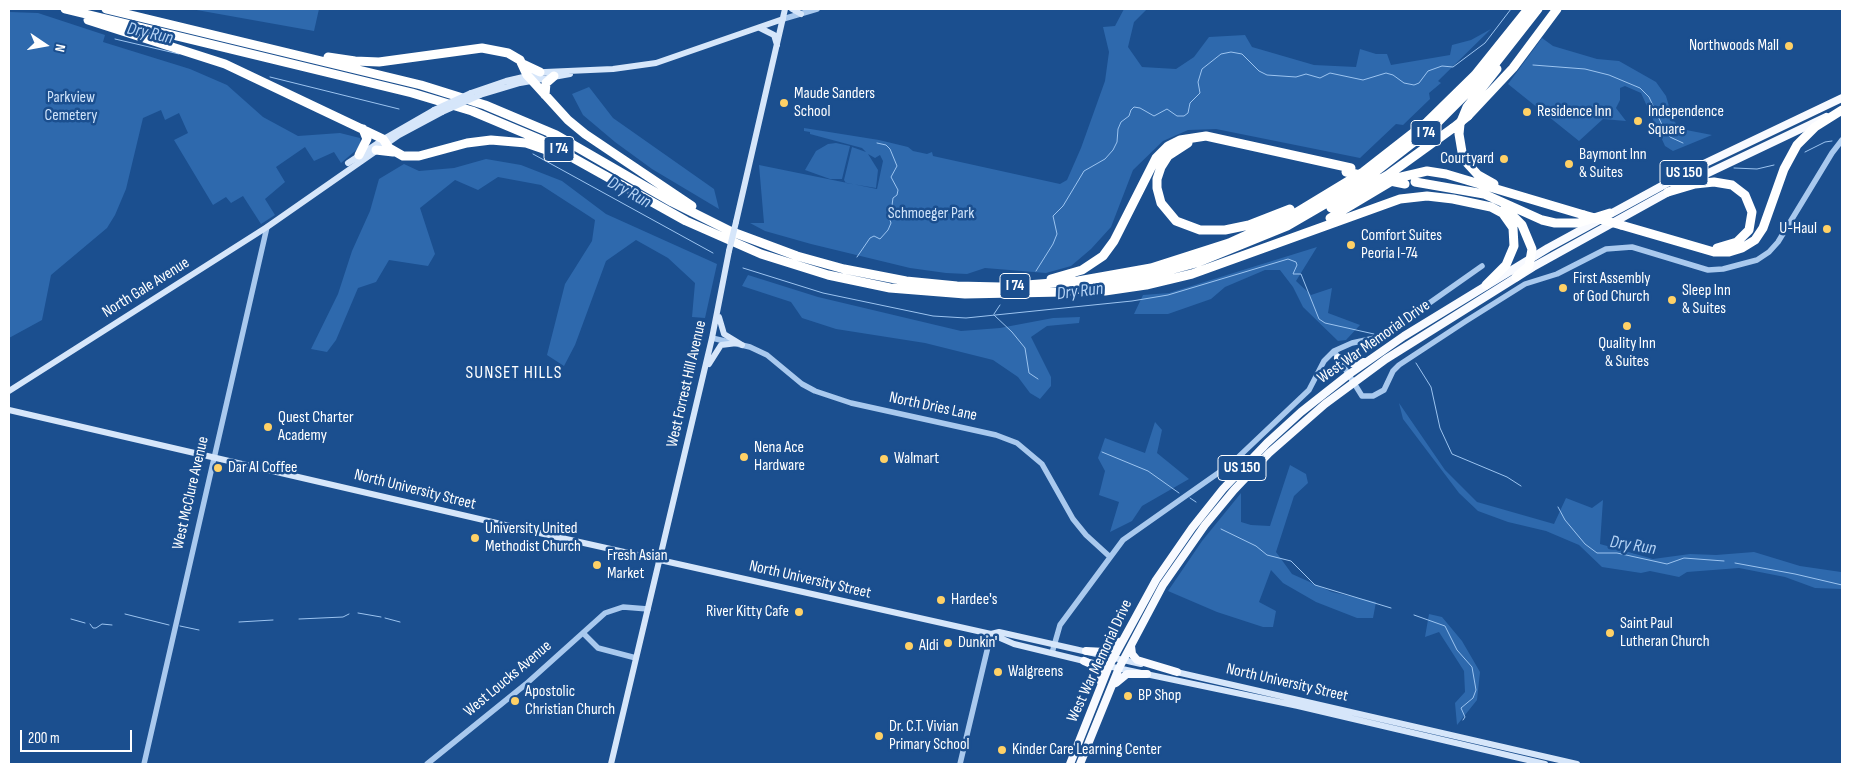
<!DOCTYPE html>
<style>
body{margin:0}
#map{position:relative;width:1851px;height:773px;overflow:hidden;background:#1b4f8f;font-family:"Sofia Sans Condensed",sans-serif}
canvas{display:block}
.frame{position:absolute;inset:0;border:10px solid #fff;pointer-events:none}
.north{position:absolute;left:20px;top:20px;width:50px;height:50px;-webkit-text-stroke:4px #1b4f8f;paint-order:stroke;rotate:102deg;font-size:14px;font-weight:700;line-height:20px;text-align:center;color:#fff}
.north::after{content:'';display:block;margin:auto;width:18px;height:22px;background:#fff;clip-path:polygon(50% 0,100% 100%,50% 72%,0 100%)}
.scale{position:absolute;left:20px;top:730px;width:112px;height:22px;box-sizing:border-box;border:2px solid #fff;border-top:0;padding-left:6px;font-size:15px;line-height:18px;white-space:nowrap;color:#fff;-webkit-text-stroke:4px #1b4f8f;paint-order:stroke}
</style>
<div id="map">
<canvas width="1851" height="773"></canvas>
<div class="frame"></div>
<div class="north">N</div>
<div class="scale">200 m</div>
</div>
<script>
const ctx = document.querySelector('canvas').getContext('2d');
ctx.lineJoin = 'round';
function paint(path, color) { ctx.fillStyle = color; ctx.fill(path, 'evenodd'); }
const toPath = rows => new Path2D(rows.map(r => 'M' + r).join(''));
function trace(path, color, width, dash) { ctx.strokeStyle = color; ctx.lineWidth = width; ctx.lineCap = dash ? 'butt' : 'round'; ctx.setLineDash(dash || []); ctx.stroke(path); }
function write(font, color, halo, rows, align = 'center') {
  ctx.font = font + ' "Sofia Sans Condensed",sans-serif'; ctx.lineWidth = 5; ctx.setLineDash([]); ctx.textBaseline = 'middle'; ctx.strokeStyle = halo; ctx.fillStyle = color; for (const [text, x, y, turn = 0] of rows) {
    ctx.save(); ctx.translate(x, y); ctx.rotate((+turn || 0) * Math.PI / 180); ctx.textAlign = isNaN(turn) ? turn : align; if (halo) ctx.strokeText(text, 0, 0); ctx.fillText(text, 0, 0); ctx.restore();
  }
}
paint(toPath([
 [191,9,319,9,314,31],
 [1124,9,1147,9,1134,22,1128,47,1142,67,1176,69,1194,57,1209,37,1245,35,1252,47,1314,65,1356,67,1360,49,1376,54,1387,54,1391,65,1450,55,1452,45,1471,40,1491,29,1438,81,1441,83,1429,93,1430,99,1403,125,1396,124,1360,158,1216,129,1188,130,1163,141,1133,170,1111,227,1091,249,1071,266,1046,273,985,268,967,274,946,273,910,268,811,244,765,231,750,223,764,223,759,165,877,189,883,161,880,155,875,158,868,154,878,170,876,188,846,183,844,180,852,147,866,152,862,148,810,134,810,132,804,131,804,128,879,140,908,147,913,151,927,154,932,152,933,156,1060,184,1067,180,1081,148,1105,81,1109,52,1103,27,1115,26],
 [9,12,38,13,105,35,103,42,190,69,227,85,263,117,298,136,340,133,360,138,361,146,341,163,334,152,314,161,305,147,276,167,285,182,265,199,275,215,261,224,243,196,231,203,226,197,213,205,174,140,188,133,179,113,165,120,161,110,143,118,126,189,115,215,107,228,51,275,42,320,9,338],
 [1542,38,1553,46,1597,59,1619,61,1656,82,1666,96,1673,120,1681,129,1712,135,1673,151,1665,146,1641,93,1625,86,1620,88,1620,100,1616,108,1626,121,1603,119,1579,141,1508,84],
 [589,87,613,118,714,189,719,209,652,169,615,142,583,115,572,94],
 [836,143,850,146,842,179,830,179,805,170,816,151,828,144],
 [486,159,521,165,562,181,606,214,717,264,705,318,692,317,695,283,668,258,636,240,606,261,575,345,564,366,547,355,565,284,592,241,595,220,541,185,498,177,478,190,455,180,420,208,435,254,428,266,389,260,376,282,358,288,336,340,327,352,311,349,338,294,352,251,370,211,379,179,404,164,419,171,454,168],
 [1317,247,1296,281,1311,295,1332,288,1328,313,1360,325,1346,340,1338,341,1303,307,1293,287,1280,270,1265,270,1225,287,1211,299,1168,314,1134,314,1143,295,1169,293],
 [748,275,818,297,961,331,1000,328,1053,318,1080,317,1079,323,1047,326,1031,337,1051,377,1051,386,1040,399,1030,393,1018,377,993,360,925,343,836,329,802,318,791,302,742,286],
 [1399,403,1445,470,1477,502,1554,524,1566,498,1592,508,1603,500,1600,544,1653,559,1690,554,1716,555,1754,552,1800,566,1841,572,1842,589,1815,588,1785,577,1739,568,1687,572,1679,577,1650,571,1641,573,1602,567,1579,545,1546,531,1508,522,1478,511,1459,493,1403,419],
 [1155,422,1162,430,1157,453,1189,479,1142,506,1132,521,1110,532,1119,502,1099,495,1105,471,1098,458,1105,438,1145,453],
 [1290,465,1306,474,1308,483,1294,496,1276,552,1292,574,1332,592,1376,602,1373,618,1357,618,1316,602,1283,583,1271,570,1259,602,1276,611,1273,627,1263,627,1217,612,1168,591,1202,541,1241,493,1241,522,1251,525,1270,526],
 [1429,614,1442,617,1462,641,1480,672,1477,700,1457,725,1455,703,1465,692,1464,671,1439,632,1425,637]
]), '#2e69ad');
trace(toPath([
 [115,39,179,54],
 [1533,65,1585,69,1609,75,1640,88,1649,97,1664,129,1670,137,1683,143],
 [270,77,399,109],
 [1805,152,1825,142,1832,141],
 [533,154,713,253],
 [1734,168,1757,169,1774,165],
 [857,257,870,238,874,236,880,239,888,230,891,223,890,220,893,198,897,195,898,190,891,177,897,166,890,149,886,145,877,143],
 [743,268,823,293,933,316,966,318,1132,301,1168,295,1288,259,1296,262,1297,265,1293,274,1301,274,1319,319,1325,323,1374,334],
 [1036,271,1053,244,1057,234,1053,216,1063,206,1084,171,1105,159,1113,150,1117,142,1118,129,1121,122,1129,116,1131,110,1134,107,1140,108,1154,116,1167,109,1177,116,1184,116,1188,113,1190,103,1200,93,1198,82,1202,69,1221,54,1231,52,1242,54,1259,71,1267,75,1296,77,1306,74,1320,78,1330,73,1363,80,1386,73,1393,75,1404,83,1414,85,1419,83,1428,71,1442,66,1453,67,1485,43,1511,9],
 [994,314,1000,305],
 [994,315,1012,332,1025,348,1029,373,1038,379],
 [1416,363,1431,387,1440,428,1452,454,1507,477,1521,486],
 [1102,452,1148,471,1179,493],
 [1190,498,1196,502],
 [1558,507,1565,520,1585,544,1597,553,1617,553,1667,564,1684,558,1724,561],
 [1221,529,1256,546,1267,555,1291,561,1315,585,1391,608],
 [1735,563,1795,574,1842,585],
 [358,613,381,617],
 [125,614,169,625],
 [1414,615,1445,626,1457,650,1472,667,1476,690,1473,698,1461,708,1465,717,1463,720],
 [385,618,400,622],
 [71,619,85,623],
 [299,619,343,617,349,614],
 [239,622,273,620],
 [90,624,93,628,96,628,102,624,112,625],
 [180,626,199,630]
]), '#9cc4f0', 1);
trace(toPath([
 [783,19,817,9],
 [712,338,750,347,767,355,802,384,815,391,851,403,996,435,1017,443,1042,464,1073,519,1086,535,1109,556],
 [1334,351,1362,396,1373,396,1384,390,1393,371,1399,365,1466,321,1525,284,1557,274,1606,249,1632,247,1708,270,1723,269,1757,260,1769,252,1778,242,1832,153,1842,140],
 [583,633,598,648,636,658],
 [1052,653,1060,625,1123,540,1231,464,1309,390,1324,361,1334,351,1352,343,1375,338,1391,330,1482,266],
 [144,764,267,227],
 [427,764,526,684,605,613,623,607,648,609],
 [960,764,991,634]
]), '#a9c9ee', 5.5);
trace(toPath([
 [792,9,801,14],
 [760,28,774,35,777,45],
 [471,93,506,81,545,72,613,69,656,63,783,19],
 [480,95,520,83,570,74],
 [348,163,387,137,434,110],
 [736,222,785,9],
 [719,317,724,334,742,345],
 [709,364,721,345,737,343],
 [9,391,267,227,399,135,442,112],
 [9,410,557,537,991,634,1014,644,1084,661,1298,706,1545,764],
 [991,634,999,632,1141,664],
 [1172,671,1577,764],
 [611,764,712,338,729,251]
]), '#d6e6fa', 6);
trace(toPath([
 [1683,185,1826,117],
 [1338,358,1352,363,1364,362],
 [1131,646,1132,654,1137,660,1177,672],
 [1086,651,1105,652,1119,642],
 [1084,661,1098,667,1101,673,1101,682],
 [1116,683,1127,674,1147,674],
 [1070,764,1109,666,1156,580,1192,528,1223,489,1267,443,1301,412,1348,375,1404,336,1548,248,1691,170,1842,98],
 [1080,764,1119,668,1163,585,1205,525,1234,490,1269,453,1325,404,1386,359,1533,267,1672,190]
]), '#f8faff', 8);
trace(toPath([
 [65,9,412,93,472,111,541,140,686,221,761,254,828,275,890,288,965,294,1063,292,1133,280,1196,263,1287,226,1361,183,1432,128,1491,69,1538,9],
 [106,9,421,85,485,105,556,135,672,202,730,231,797,256,844,269,906,281,957,286,1001,287,1078,281,1151,268,1229,243,1297,212,1363,172,1427,122,1475,75,1528,9],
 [88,20,225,64,383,139,389,148,403,156,419,156,467,143,491,140,526,143,555,153],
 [328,57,355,61,379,62,482,48,508,53,520,60,527,75,568,120,585,134,692,206],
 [523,64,540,72],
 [545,95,546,83,554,76],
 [1468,116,1513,68,1557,9],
 [1188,143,1168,156,1161,167,1157,179,1157,188,1161,203,1176,221,1200,230,1225,230,1249,225,1290,209],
 [376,150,393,152],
 [359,155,367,139,363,129],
 [1415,182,1484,194,1542,220,1555,223,1578,223,1610,213],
 [1494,184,1478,175,1467,163,1462,152,1459,134,1460,124,1467,107,1497,69],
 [1668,192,1695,184,1714,182,1732,185,1745,195,1752,212,1749,230,1737,242,1717,248],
 [1331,208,1388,175,1453,128],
 [1505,208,1522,225,1532,249,1529,266,1516,277],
 [1330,218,1397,178,1427,171,1446,174,1584,215],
 [1621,225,1714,252,1729,252,1742,248,1755,240,1763,228,1784,169,1797,145,1815,127,1842,110],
 [1051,279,1082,270,1103,256,1114,241,1156,158,1168,146,1180,140,1206,136,1351,168],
 [1486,285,1506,265,1514,246,1513,228,1501,211],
 [1105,291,1146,285,1192,274,1400,199,1427,196,1453,199,1491,207,1506,215]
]), '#fff', 9);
trace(toPath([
 [434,110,471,93],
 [442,112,480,95],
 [729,251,736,222]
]), '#d6e6fa', 6);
trace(toPath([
 [1453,128,1468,116],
 [1346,172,1405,184],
 [1584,215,1621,225]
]), '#fff', 9);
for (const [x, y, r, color] of [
 [1789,46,5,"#ffd166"],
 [784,103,5,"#ffd166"],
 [1527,112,5,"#ffd166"],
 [1638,121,5,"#ffd166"],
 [1504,159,5,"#ffd166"],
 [1569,164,5,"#ffd166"],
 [1827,229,5,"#ffd166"],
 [1351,245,5,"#ffd166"],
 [1563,288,5,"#ffd166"],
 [1672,300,5,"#ffd166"],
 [1627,326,5,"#ffd166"],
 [268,427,5,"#ffd166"],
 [744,457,5,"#ffd166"],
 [884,459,5,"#ffd166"],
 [218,468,5,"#ffd166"],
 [475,538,5,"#ffd166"],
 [597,565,5,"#ffd166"],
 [941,600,5,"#ffd166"],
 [799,612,5,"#ffd166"],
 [1610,633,5,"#ffd166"],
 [948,643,5,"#ffd166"],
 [909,646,5,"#ffd166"],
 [998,672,5,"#ffd166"],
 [1128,696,5,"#ffd166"],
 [515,701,5,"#ffd166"],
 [879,736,5,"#ffd166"],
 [1002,750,5,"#ffd166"]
]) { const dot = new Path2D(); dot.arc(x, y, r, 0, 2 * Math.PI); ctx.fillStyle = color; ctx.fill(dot); trace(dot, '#1b4f8f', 2); }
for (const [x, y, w] of [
 [1426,133,30],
 [559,149,30],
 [1684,173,48],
 [1015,286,30],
 [1242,468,48]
]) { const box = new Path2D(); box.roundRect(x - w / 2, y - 12.5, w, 25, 4); ctx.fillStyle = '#1b4f8f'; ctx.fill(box); trace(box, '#fff', 1); }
write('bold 15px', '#fff', null, [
 ["I 74",1426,133],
 ["I 74",559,149],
 ["US 150",1684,173],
 ["I 74",1015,286],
 ["US 150",1242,468]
]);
write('16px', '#fff', '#1b4f8f', [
 ["Northwoods Mall",1779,46,"right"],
 ["Maude Sanders",794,94],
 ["School",794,112],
 ["Residence Inn",1537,112],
 ["Independence",1648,112],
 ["Square",1648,130],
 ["Baymont Inn",1579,155],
 ["& Suites",1579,173],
 ["Courtyard",1494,159,"right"],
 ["U-Haul",1817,229,"right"],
 ["Comfort Suites",1361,236],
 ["Peoria I-74",1361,254],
 ["First Assembly",1573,279],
 ["of God Church",1573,297],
 ["Sleep Inn",1682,291],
 ["& Suites",1682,309],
 ["Quality Inn",1627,344,"center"],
 ["& Suites",1627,362,"center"],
 ["Quest Charter",278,418],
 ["Academy",278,436],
 ["Nena Ace",754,448],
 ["Hardware",754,466],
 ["Walmart",894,459],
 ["Dar Al Coffee",228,468],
 ["University United",485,529],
 ["Methodist Church",485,547],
 ["Fresh Asian",607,556],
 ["Market",607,574],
 ["Hardee's",951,600],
 ["River Kitty Cafe",789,612,"right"],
 ["Saint Paul",1620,624],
 ["Lutheran Church",1620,642],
 ["Dunkin'",958,643],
 ["Aldi",919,646],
 ["Walgreens",1008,672],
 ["Apostolic",525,692],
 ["Christian Church",525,710],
 ["BP Shop",1138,696],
 ["Dr. C.T. Vivian",889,727],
 ["Primary School",889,745],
 ["Kinder Care Learning Center",1012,750]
], 'left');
write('16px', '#cfe3fa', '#1b4f8f', [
 ["Parkview",71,98],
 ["Cemetery",71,116],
 ["Schmoeger Park",931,214]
]);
write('16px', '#fff', '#1b4f8f', [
 ["North Gale Avenue",146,288,-32],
 ["West War Memorial Drive",1374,342,-35],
 ["West Forrest Hill Avenue",687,384,-77],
 ["North Dries Lane",933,407,12],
 ["North University Street",415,490,14],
 ["West McClure Avenue",191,493,-77],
 ["North University Street",810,580,13],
 ["West War Memorial Drive",1100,661,-65],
 ["West Loucks Avenue",508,679,-40],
 ["North University Street",1287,683,13]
]);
write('italic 18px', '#b5d3f5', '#1b4f8f', [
 ["Dry Run",150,34,13],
 ["Dry Run",629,193,29],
 ["Dry Run",1080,292,-7],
 ["Dry Run",1633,546,9]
]);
ctx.letterSpacing = '1px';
write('18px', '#fff', '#1b4f8f', [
 ["SUNSET HILLS",514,373]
]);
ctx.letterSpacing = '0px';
</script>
